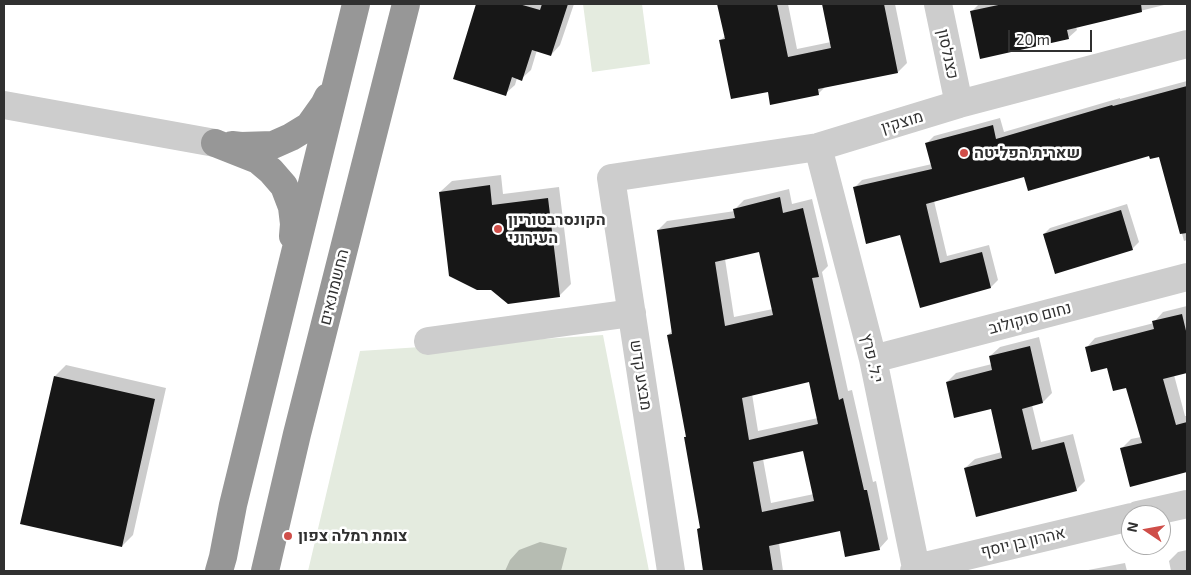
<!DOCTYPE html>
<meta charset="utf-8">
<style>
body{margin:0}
#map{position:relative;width:1191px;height:575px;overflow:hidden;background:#fff;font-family:"Exo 2",sans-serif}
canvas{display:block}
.frame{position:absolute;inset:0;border:5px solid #303030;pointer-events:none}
.north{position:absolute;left:1121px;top:505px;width:50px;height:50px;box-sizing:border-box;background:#fff;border:1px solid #acacac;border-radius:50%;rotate:282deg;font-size:14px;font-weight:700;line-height:20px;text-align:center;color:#303030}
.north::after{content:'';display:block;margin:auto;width:18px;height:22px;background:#cf4e49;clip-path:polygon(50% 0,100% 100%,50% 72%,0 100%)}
.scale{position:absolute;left:1008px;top:30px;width:84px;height:22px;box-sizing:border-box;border:2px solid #303030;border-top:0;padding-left:6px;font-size:15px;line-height:18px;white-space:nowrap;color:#303030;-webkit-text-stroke:4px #fff;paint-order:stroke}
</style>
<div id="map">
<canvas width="1191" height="575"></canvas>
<div class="frame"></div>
<div class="north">N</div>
<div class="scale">20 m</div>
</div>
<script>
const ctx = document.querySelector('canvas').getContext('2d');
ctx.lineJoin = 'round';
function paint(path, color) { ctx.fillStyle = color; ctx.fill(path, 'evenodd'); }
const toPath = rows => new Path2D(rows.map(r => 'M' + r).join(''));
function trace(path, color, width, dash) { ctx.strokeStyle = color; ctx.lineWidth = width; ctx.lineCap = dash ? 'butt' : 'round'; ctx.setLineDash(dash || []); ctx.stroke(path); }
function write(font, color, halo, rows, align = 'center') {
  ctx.font = font + ' "Exo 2",Heebo,sans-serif'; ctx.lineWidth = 5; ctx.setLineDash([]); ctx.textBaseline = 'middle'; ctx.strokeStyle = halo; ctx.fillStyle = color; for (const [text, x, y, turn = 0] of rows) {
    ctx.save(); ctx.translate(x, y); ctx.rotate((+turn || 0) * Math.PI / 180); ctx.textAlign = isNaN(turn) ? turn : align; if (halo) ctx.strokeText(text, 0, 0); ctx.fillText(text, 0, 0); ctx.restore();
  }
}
paint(toPath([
 [583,4,642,4,650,64,592,72],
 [603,335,649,571,308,571,360,351]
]), '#e4ebdf');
paint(toPath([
 [478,4,574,4,560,45,551,55,537,50,531,70,521,79,517,78,515,85,505,94,454,78],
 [718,4,788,4,797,49,831,42,835,4,895,4,907,63,898,72,825,87,818,94,768,90,720,41,725,36],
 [979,4,1168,4,1076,27,1077,30,1068,38,972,11],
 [1187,81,1187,240,1184,241,1160,155,1150,154,1025,176,934,201,947,256,989,245,998,280,991,287,921,307,901,234,854,188,862,180,932,164,926,144,934,136,1000,118,1004,132,1120,98,1120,99],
 [501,175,503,194,559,187,571,284,559,296,440,192,452,181],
 [789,189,792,204,812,199,828,266,822,272,848,391,852,390,873,482,876,481,888,539,879,549,841,530,779,543,783,571,705,571,698,529,701,527,685,437,687,435,668,335,672,331,658,230,667,221,735,211,735,209,744,200],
 [760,251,773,309,734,317,725,259],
 [810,381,818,418,758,431,752,394],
 [804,450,814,494,771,503,763,459],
 [1127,204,1139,242,1132,249,1044,234,1050,228],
 [1187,306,1187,371,1174,375,1185,416,1187,416,1187,471,1131,485,1122,448,1131,439,1141,437,1127,387,1108,366,1086,348,1095,338,1154,323,1154,322,1163,312],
 [1039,337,1052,393,1043,402,1032,405,1041,442,1073,434,1085,481,1076,490,965,468,975,459,1002,452,992,407,947,382,956,373,992,364,990,356,1000,347],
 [66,365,166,388,133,535,122,546,55,376],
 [540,542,567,548,561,571,505,571,510,560,519,550],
 [1187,550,1187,571,1171,571,1169,561,1178,552],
 [1125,563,1127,571,1083,571]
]), '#0003');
paint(toPath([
 [476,4,519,4,540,10,542,4,568,4,551,56,532,50,522,81,512,77,506,96,453,79],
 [717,4,777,4,788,57,831,48,822,4,884,4,898,73,818,89,819,95,770,105,768,92,731,99,719,40,725,39],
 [1003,4,1141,4,1142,12,1067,30,1069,39,980,59,970,11],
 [1187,86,1187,233,1180,234,1159,157,1150,159,1149,156,1028,191,1024,177,926,204,940,263,982,252,991,288,920,308,900,235,866,244,853,187,932,169,925,143,993,125,996,139,1112,105,1113,106],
 [490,185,492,205,548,198,560,297,508,304,491,290,477,290,449,276,439,192],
 [780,197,783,213,803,208,819,277,812,278,839,400,843,398,864,490,867,490,880,550,845,557,840,531,769,546,773,571,703,571,697,529,700,528,684,437,686,437,667,335,672,334,657,230,735,218,733,209],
 [759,252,773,315,725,326,715,262],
 [809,382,818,424,749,440,742,398],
 [803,451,814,501,762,512,753,462],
 [1121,210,1133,250,1055,274,1043,234],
 [1182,314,1187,335,1187,373,1163,379,1176,425,1187,422,1187,472,1130,487,1120,448,1142,443,1126,388,1113,391,1107,368,1091,372,1085,347,1154,329,1152,321],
 [1030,346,1043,403,1022,409,1032,450,1064,442,1077,491,976,517,964,468,1002,458,991,409,954,418,946,382,992,370,989,356],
 [54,376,155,399,122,547,20,524]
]), '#171717');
trace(toPath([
 [938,4,959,104],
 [4,105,215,143],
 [818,147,873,359,916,568,914,571],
 [428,341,632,313],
 [873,359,1187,277],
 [1138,515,1187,504],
 [916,568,1131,517],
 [671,571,611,178,818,147,959,104,1187,44]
]), '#cdcdcd', 28);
trace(toPath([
 [215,143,258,160,271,171,284,186,292,207,294,224,293,236],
 [232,145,241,146,273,145,291,137,309,126,324,105,328,97],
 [219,571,223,557,233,505,356,4],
 [265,571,297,434,406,4]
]), '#979797', 28);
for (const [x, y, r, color] of [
 [964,153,5,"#cf4e49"],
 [498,229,5,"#cf4e49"],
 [288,536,5,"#cf4e49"]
]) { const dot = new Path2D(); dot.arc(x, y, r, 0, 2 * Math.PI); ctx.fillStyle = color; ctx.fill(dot); trace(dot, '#fff', 2); }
write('16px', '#303030', '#fff', [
 ["כצנלסון",948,54,78],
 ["מוצקין",902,122,-17],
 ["החשמונאים",334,287,-76],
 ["נחום סוקולוב",1030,318,-15],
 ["י.ל. פרץ",872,358,77],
 ["מבצע קדש",641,375,81],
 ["אהרון בן יוסף",1023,542,-13]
]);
write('bold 16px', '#303030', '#fff', [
 ["שארית הפליטה",974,153],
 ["הקונסרבטוריון",508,220],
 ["העירוני",508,238],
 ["צומת רמלה צפון",298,536]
], 'left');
</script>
